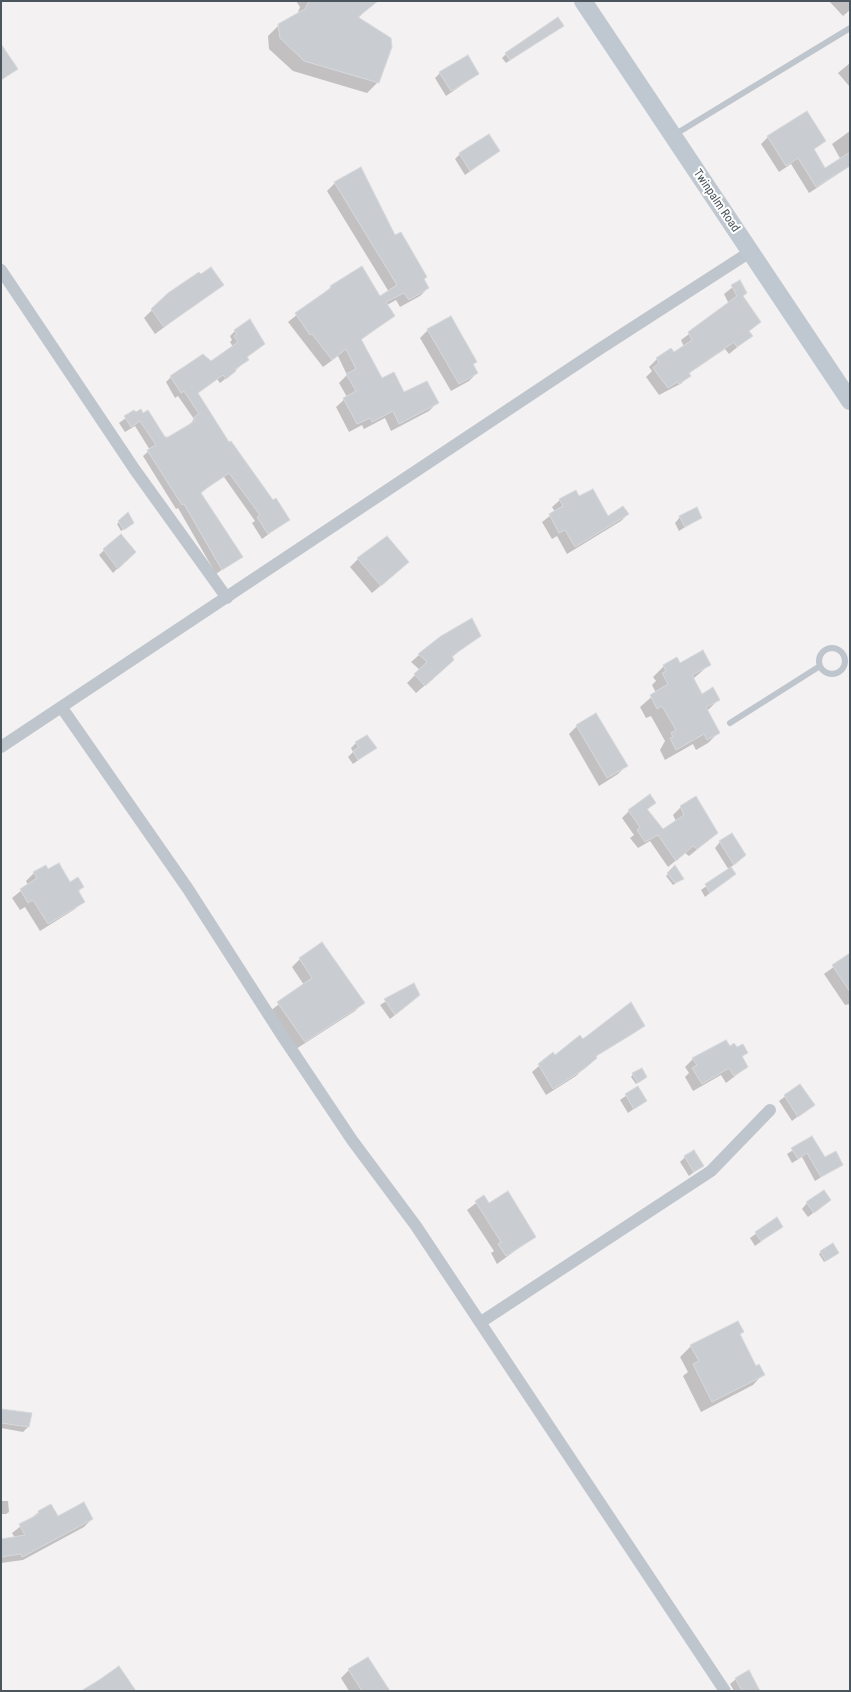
<!DOCTYPE html>
<style>
body{margin:0}
#map{position:relative;width:851px;height:1692px;overflow:hidden;background:#f3f1f1;font-family:"Roboto Condensed",sans-serif}
canvas{display:block}
.frame{position:absolute;inset:0;border:2px solid #4b555d;pointer-events:none}
</style>
<div id="map">
<canvas width="851" height="1692"></canvas>
<div class="frame"></div>
</div>
<script>
const ctx = document.querySelector('canvas').getContext('2d');
ctx.lineJoin = 'round';
function paint(path, color) { ctx.fillStyle = color; ctx.fill(path, 'evenodd'); }
const toPath = rows => new Path2D(rows.map(r => 'M' + r).join(''));
function trace(path, color, width, dash) { ctx.strokeStyle = color; ctx.lineWidth = width; ctx.lineCap = dash ? 'butt' : 'round'; ctx.setLineDash(dash || []); ctx.stroke(path); }
function write(font, color, halo, rows, align = 'center') {
  ctx.font = font + ' "Roboto Condensed",sans-serif'; ctx.lineWidth = 4; ctx.setLineDash([]); ctx.textBaseline = 'middle'; ctx.strokeStyle = halo; ctx.fillStyle = color; for (const [text, x, y, turn = 0] of rows) {
    ctx.save(); ctx.translate(x, y); ctx.rotate((+turn || 0) * Math.PI / 180); ctx.textAlign = isNaN(turn) ? turn : align; if (halo) ctx.strokeText(text, 0, 0); ctx.fillText(text, 0, 0); ctx.restore();
  }
}
paint(toPath([
 [296,1,376,1,358,18,378,82,367,93,293,71,269,49,268,36,279,25,297,15,300,7],
 [829,1,850,1,850,10,843,16],
 [563,26,506,63,502,58,506,54],
 [850,63,850,87,838,73],
 [440,73,478,74,446,96,435,78],
 [850,131,850,166,809,193,791,164,779,172,761,144,768,137,825,141,813,150,825,170,841,160,832,144],
 [499,151,465,175,455,159,460,154],
 [335,183,395,237,428,288,420,296,400,307,396,300,387,305,394,316,361,340,382,379,403,394,437,403,429,411,391,431,385,418,364,429,362,425,349,432,336,407,347,397,339,383,347,375,338,356,323,367,288,322,331,287,380,298,389,292,327,191],
 [739,282,742,297,760,322,748,332,751,336,729,354,725,349,688,374,682,383,659,395,646,377,652,371,649,367,657,359,674,354,684,347,681,340,729,304,724,294],
 [222,285,155,334,144,318,152,310],
 [428,330,476,362,472,365,477,373,469,381,451,391,420,338],
 [235,331,263,344,246,358,247,360,229,376,220,383,217,379,197,393,228,444,288,520,262,539,252,523,255,521,224,477,199,493,241,556,216,574,178,508,176,509,143,456,150,450,135,426,125,432,119,423,134,412,165,438,168,439,189,426,194,419,178,396,175,398,166,382,171,377,211,362,233,347,230,342,232,340,230,336],
 [579,498,608,518,628,514,621,521,567,554,557,536,552,539,542,522,555,512,552,507,560,500],
 [128,514,130,525,121,531,117,524],
 [680,517,701,517,679,531,675,523],
 [120,535,134,552,113,573,99,555],
 [358,559,399,570,372,593,350,567],
 [479,635,451,658,445,668,416,693,407,683,420,670,411,662,419,655],
 [709,665,693,679,702,695,719,699,707,711,719,732,708,743,696,750,693,744,665,760,660,750,665,741,651,716,646,718,640,707,656,693,652,685,656,681,653,677,664,666],
 [577,726,626,766,618,774,599,786,569,734],
 [356,743,375,748,353,764,348,757,353,752,351,748],
 [696,798,717,833,709,840,689,856,685,853,668,867,650,841,638,848,630,838,634,835,622,818,629,811,654,803,647,810,662,830,676,821,673,815,681,807],
 [720,842,745,855,730,868,734,874,705,897,701,890,729,870,715,848],
 [45,866,48,871,70,884,83,887,78,892,83,901,75,909,40,931,25,907,20,910,12,898,28,885,26,881,34,873],
 [675,867,682,879,673,885,666,876],
 [850,955,850,1004,845,1005,824,974],
 [300,959,363,1003,355,1011,296,1049,270,1011,304,985,292,967],
 [413,985,414,1000,390,1019,380,1005],
 [643,1025,636,1032,595,1057,576,1076,546,1095,532,1072,553,1054,555,1057,583,1041],
 [729,1047,747,1053,741,1058,747,1067,726,1083,721,1075,693,1091,685,1077,689,1073,685,1067,693,1059],
 [633,1074,643,1079,636,1084,631,1077],
 [800,1085,813,1105,792,1121,779,1101],
 [637,1088,645,1101,628,1113,620,1100],
 [812,1138,825,1159,842,1164,815,1181,802,1157,792,1163,787,1154],
 [685,1157,702,1166,689,1176,680,1162],
 [484,1197,489,1205,534,1237,497,1264,491,1253,494,1251,467,1210],
 [830,1200,808,1217,802,1209,807,1203],
 [776,1219,781,1227,755,1246,750,1238],
 [821,1252,836,1255,824,1262,819,1254],
 [742,1332,739,1335,755,1367,763,1374,753,1385,701,1412,683,1376,688,1372,680,1357,691,1346],
 [1,1410,28,1427,23,1432,1,1428],
 [1,1501,8,1501,9,1512,6,1514,1,1514],
 [39,1512,57,1517,92,1519,84,1527,23,1560,1,1563,1,1540,15,1538,12,1533],
 [367,1659,388,1691,349,1691,341,1678,349,1670],
 [736,1679,759,1691,734,1691,730,1684]
]), '#0003');
const building = toPath([
 [309,1,378,1,358,17,391,38,392,47,379,83,304,61,280,38,278,24,305,9,309,1],
 [558,17,564,26,510,60,505,53,558,17],
 [1,44,18,69,1,80,1,44],
 [468,55,479,74,451,91,439,72,468,55],
 [807,111,826,141,814,149,825,168,850,152,850,166,816,187,798,158,786,166,767,136,807,111],
 [489,134,500,151,470,171,459,153,489,134],
 [361,167,395,235,401,232,427,277,424,279,429,288,409,300,404,293,386,302,395,316,361,339,382,378,394,372,404,392,427,381,439,403,399,424,393,411,372,422,370,418,357,424,343,398,356,391,346,374,356,369,346,349,332,360,312,334,310,335,295,313,331,288,330,286,362,266,380,296,397,285,334,182,361,167],
 [211,267,224,285,164,327,151,309,168,293,199,272,201,274,211,267],
 [740,280,747,293,743,296,761,322,749,331,753,336,737,347,734,342,689,373,691,376,679,384,677,382,668,388,653,368,659,363,656,358,671,348,674,352,692,340,688,332,737,296,731,285,740,280],
 [451,316,477,362,473,364,478,373,459,384,427,329,451,316],
 [250,319,265,344,247,357,249,360,235,369,236,371,226,379,223,375,198,393,229,442,231,441,273,500,276,498,290,520,268,534,257,517,260,515,229,473,207,488,201,493,243,557,222,570,184,504,182,505,147,450,156,445,140,421,131,427,124,416,134,410,136,412,141,409,143,413,148,410,165,437,168,437,195,421,193,418,199,414,184,391,181,393,170,376,203,354,211,361,238,342,234,336,237,334,234,330,250,319],
 [593,489,608,516,623,506,629,514,575,547,565,530,559,533,549,514,563,506,559,499,576,490,579,496,593,489],
 [697,507,702,518,685,527,679,516,697,507],
 [128,512,134,523,124,530,118,521,128,512],
 [121,534,136,552,118,569,103,549,121,534],
 [387,536,409,562,381,586,357,558,387,536],
 [472,618,481,636,452,656,454,660,425,686,414,674,427,662,418,654,441,636,472,618],
 [703,650,711,665,692,675,702,694,713,687,720,700,706,707,720,733,707,740,704,734,676,750,670,738,673,737,671,733,676,730,662,706,657,709,650,695,668,684,662,673,666,671,663,665,677,657,680,663,703,650],
 [596,713,628,766,607,778,576,725,596,713],
 [367,735,377,748,358,760,353,751,359,747,355,742,367,735],
 [650,794,656,803,647,809,663,829,684,815,680,806,696,796,718,833,697,849,693,846,676,861,658,835,645,842,637,830,640,827,628,810,650,794],
 [732,833,746,855,734,865,719,841,732,833],
 [59,863,70,882,78,877,84,887,78,890,85,902,48,924,33,900,28,903,20,889,37,878,33,872,46,865,48,869,59,863],
 [675,865,684,879,675,883,667,873,675,865],
 [731,867,736,874,710,893,705,884,731,867],
 [322,942,365,1003,305,1042,277,1002,312,978,299,958,322,942],
 [850,953,850,992,832,965,850,953],
 [414,983,420,995,395,1015,384,999,414,983],
 [631,1002,645,1026,596,1056,597,1058,584,1069,553,1089,538,1064,553,1052,555,1055,580,1035,583,1039,631,1002],
 [726,1040,730,1046,734,1043,737,1047,743,1044,748,1053,742,1056,748,1067,734,1076,729,1068,702,1084,692,1068,697,1065,692,1058,726,1040],
 [642,1068,647,1077,638,1083,632,1073,642,1068],
 [800,1084,815,1105,798,1117,784,1095,800,1084],
 [638,1086,647,1101,634,1109,625,1094,638,1086],
 [812,1136,825,1157,836,1151,843,1165,821,1177,807,1153,798,1159,791,1148,812,1136],
 [694,1150,704,1166,694,1172,684,1156,694,1150],
 [824,1190,831,1200,814,1213,806,1202,824,1190],
 [508,1191,536,1237,506,1256,498,1244,501,1242,475,1201,484,1195,489,1203,508,1191],
 [777,1217,783,1227,761,1241,755,1232,777,1217],
 [833,1243,839,1253,826,1261,820,1251,833,1243],
 [738,1321,744,1332,740,1334,756,1366,759,1364,765,1375,712,1402,693,1364,699,1361,690,1345,738,1321],
 [1,1409,32,1413,29,1427,1,1423,1,1409],
 [84,1502,93,1519,22,1557,21,1554,1,1557,1,1539,25,1535,19,1524,39,1514,38,1511,51,1504,58,1516,84,1502],
 [368,1657,390,1691,362,1691,348,1669,368,1657],
 [119,1666,136,1691,81,1691,99,1680,119,1666],
 [749,1670,760,1691,742,1691,735,1678,749,1670]
]);
paint(building, '#c9ccd0');
trace(building, '#d6d8dc', 1);
trace(toPath([
 [674,135,850,28],
 '819 661a13 13 0 1 1 26 0a13 13 0 1 1-26 0Z',
 [730,723,820,666]
]), '#bfc5cc', 6);
trace(toPath([
 [1,270,135,470,227,598],
 [62,708,188,889,281,1034,352,1140,416,1226,725,1691],
 [1,747,598,350,750,252],
 [481,1322,711,1171,770,1110]
]), '#bfc5cc', 12);
trace(toPath([
 [583,1,850,401]
]), '#bfc8d0', 18);
write('12px', '#4b555d', '#fff', [
 ["Twinpalm Road",716,201,56]
]);
</script>
